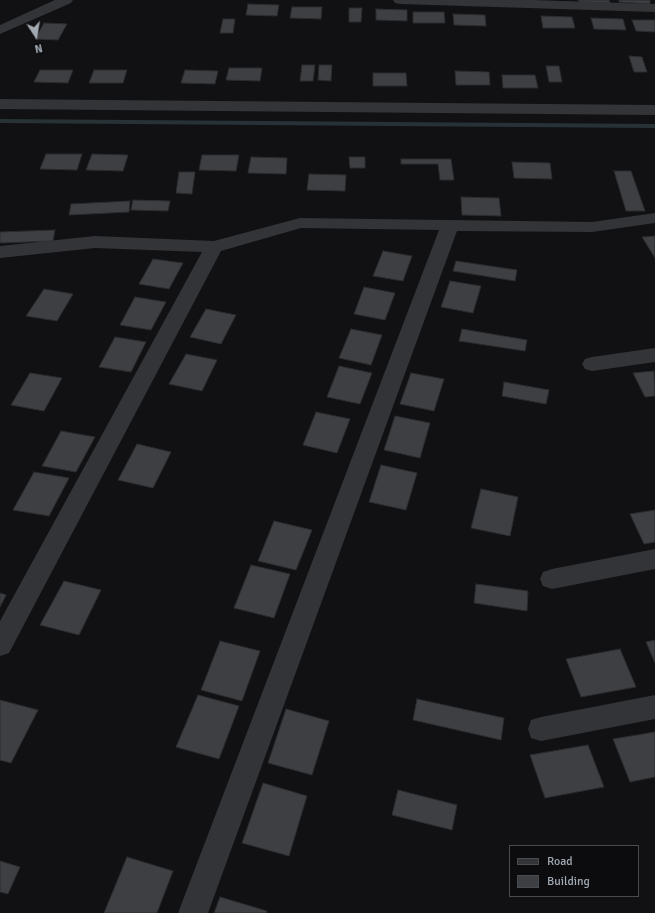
<!DOCTYPE html>
<style>
body{margin:0}
#map{position:relative;width:655px;height:913px;overflow:hidden;background:#111113;font-family:Signika,sans-serif}
canvas{display:block}
.legend{position:absolute;left:509px;top:845px;width:130px;height:52px;box-sizing:border-box;background:#0c0c0e;border:1px solid #484b50;margin:0;padding:5px 7px;list-style:none;font-size:12px;color:#a2aab4}
.legend li{display:flex;align-items:center;gap:8px;height:20px}
.legend b{width:20px;border:1px solid #484b50}
.north{position:absolute;left:16px;top:16px;width:40px;height:40px;-webkit-text-stroke:3px #0c0c0e;paint-order:stroke;rotate:168deg;font-size:11px;font-weight:700;line-height:16px;text-align:center;color:#a2aab4}
.north::after{content:'';display:block;margin:auto;width:14px;height:18px;background:#a2aab4;clip-path:polygon(50% 0,100% 100%,50% 72%,0 100%)}
</style>
<div id="map">
<canvas width="655" height="913"></canvas>
<ul class="legend">
<li><b style="height:5px;background:#323438"></b>Road</li>
<li><b style="height:11px;background:#3d3f43"></b>Building</li>
</ul>
<div class="north">N</div>
</div>
<script>
const ctx = document.querySelector('canvas').getContext('2d');
ctx.lineJoin = 'round';
const toPath = rows => new Path2D(rows.map(r => 'M' + r).join(''));
function paint(path, color) { ctx.fillStyle = color; ctx.fill(path, 'evenodd'); }
function trace(path, color, width, dash) { ctx.strokeStyle = color; ctx.lineWidth = width; ctx.lineCap = dash ? 'butt' : 'round'; ctx.setLineDash(dash || []); ctx.stroke(path); }
paint(toPath([
 [0,119,655,124,655,128,0,123,0,119]
]), '#273237');
const building = toPath([
 [578,0,609,0,610,3,579,2,578,0],
 [619,0,650,0,650,4,619,2,619,0],
 [248,4,279,5,277,16,246,15,248,4],
 [292,7,322,7,321,19,290,18,292,7],
 [349,8,362,8,361,22,349,22,349,8],
 [376,9,407,10,407,21,376,20,376,9],
 [413,12,444,12,445,23,413,23,413,12],
 [453,14,485,15,486,26,454,25,453,14],
 [541,16,572,17,575,28,543,28,541,16],
 [591,18,623,19,626,30,594,29,591,18],
 [223,19,235,19,233,33,220,33,223,19],
 [632,20,655,20,655,32,636,31,632,20],
 [44,23,67,24,58,40,35,39,44,23],
 [629,56,642,57,647,72,634,72,629,56],
 [302,65,315,65,313,81,300,81,302,65],
 [319,65,332,65,331,81,318,80,319,65],
 [546,66,559,66,562,82,549,82,546,66],
 [229,68,262,68,260,81,226,80,229,68],
 [40,70,73,70,68,83,34,82,40,70],
 [94,70,127,70,123,83,89,83,94,70],
 [185,70,218,71,215,84,181,83,185,70],
 [455,71,489,72,490,85,456,85,455,71],
 [373,73,406,73,407,86,373,86,373,73],
 [502,75,535,75,538,88,503,88,502,75],
 [46,154,82,154,77,170,40,169,46,154],
 [92,154,128,155,123,171,86,170,92,154],
 [202,155,239,155,236,171,199,170,202,155],
 [251,157,287,158,286,174,248,173,251,157],
 [349,157,365,157,365,168,350,168,349,157],
 [401,159,451,159,454,180,440,180,438,164,401,164,401,159],
 [512,162,550,163,552,179,514,178,512,162],
 [614,171,631,171,645,211,626,211,614,171],
 [179,172,195,172,192,194,176,193,179,172],
 [309,174,346,175,345,191,307,190,309,174],
 [461,197,499,198,501,216,462,215,461,197],
 [133,200,170,201,168,211,131,210,133,200],
 [130,201,129,212,69,215,71,204,130,201],
 [55,230,53,241,0,243,0,232,55,230],
 [655,236,655,258,642,237,655,236],
 [383,251,412,256,403,281,373,276,383,251],
 [153,259,183,263,169,289,139,284,153,259],
 [456,261,517,270,515,281,453,271,456,261],
 [450,281,481,286,473,313,441,307,450,281],
 [364,287,395,293,385,320,354,314,364,287],
 [44,289,73,294,57,321,26,316,44,289],
 [135,297,166,302,151,330,120,325,135,297],
 [206,309,236,315,221,344,190,337,206,309],
 [351,329,382,335,371,365,339,358,351,329],
 [462,329,527,340,525,351,459,341,462,329],
 [115,337,146,342,131,372,99,367,115,337],
 [186,354,217,360,202,391,169,384,186,354],
 [339,366,372,373,360,404,327,397,339,366],
 [654,371,655,396,645,397,633,373,654,371],
 [30,373,62,378,44,411,11,405,30,373],
 [411,373,444,379,434,411,400,404,411,373],
 [504,382,549,390,546,404,502,396,504,382],
 [316,412,350,419,337,453,303,445,316,412],
 [395,416,430,423,420,458,384,450,395,416],
 [61,431,95,437,76,472,42,466,61,431],
 [137,444,171,452,153,488,118,480,137,444],
 [381,465,417,473,406,510,369,502,381,465],
 [34,472,69,478,49,516,13,510,34,472],
 [481,489,518,497,510,536,471,528,481,489],
 [655,510,655,542,644,544,630,514,655,510],
 [274,521,312,530,296,570,258,561,274,521],
 [251,565,290,574,274,618,234,608,251,565],
 [64,581,101,590,79,635,40,625,64,581],
 [476,584,528,591,527,611,474,603,476,584],
 [0,593,6,595,0,607,0,593],
 [655,640,655,663,646,642,655,640],
 [220,641,260,651,242,701,201,690,220,641],
 [620,649,636,687,581,697,566,659,620,649],
 [198,695,239,706,219,759,176,747,198,695],
 [417,699,504,718,501,740,413,720,417,699],
 [0,700,38,710,11,763,0,760,0,700],
 [286,709,329,721,312,775,268,763,286,709],
 [655,732,655,777,630,782,613,739,655,732],
 [588,745,604,787,545,798,530,755,588,745],
 [263,783,307,796,289,856,242,843,263,783],
 [398,790,457,805,452,830,392,815,398,790],
 [127,857,173,871,157,913,104,913,127,857],
 [0,861,20,867,8,894,0,892,0,861],
 [220,897,267,911,266,913,214,913,220,897]
]);
paint(building, '#3d3f43');
trace(building, '#2b2c2f', 1);
paint(toPath([
 [55,0,73,0,71,3,0,34,0,25,55,0],
 [393,0,532,0,655,4,655,12,400,4,395,3,393,0],
 [0,99,655,105,655,115,0,109,0,99],
 [655,213,655,223,592,232,457,231,208,913,178,913,439,230,301,228,221,251,9,653,0,656,0,621,202,252,95,248,0,258,0,246,95,236,214,241,300,218,592,222,655,213],
 [655,348,655,362,592,371,585,369,582,364,585,359,592,357,655,348],
 [655,549,655,569,552,589,543,586,540,579,543,572,552,569,655,549],
 [655,695,655,719,541,741,531,738,528,729,531,720,541,717,655,695]
]), '#323438');
</script>
